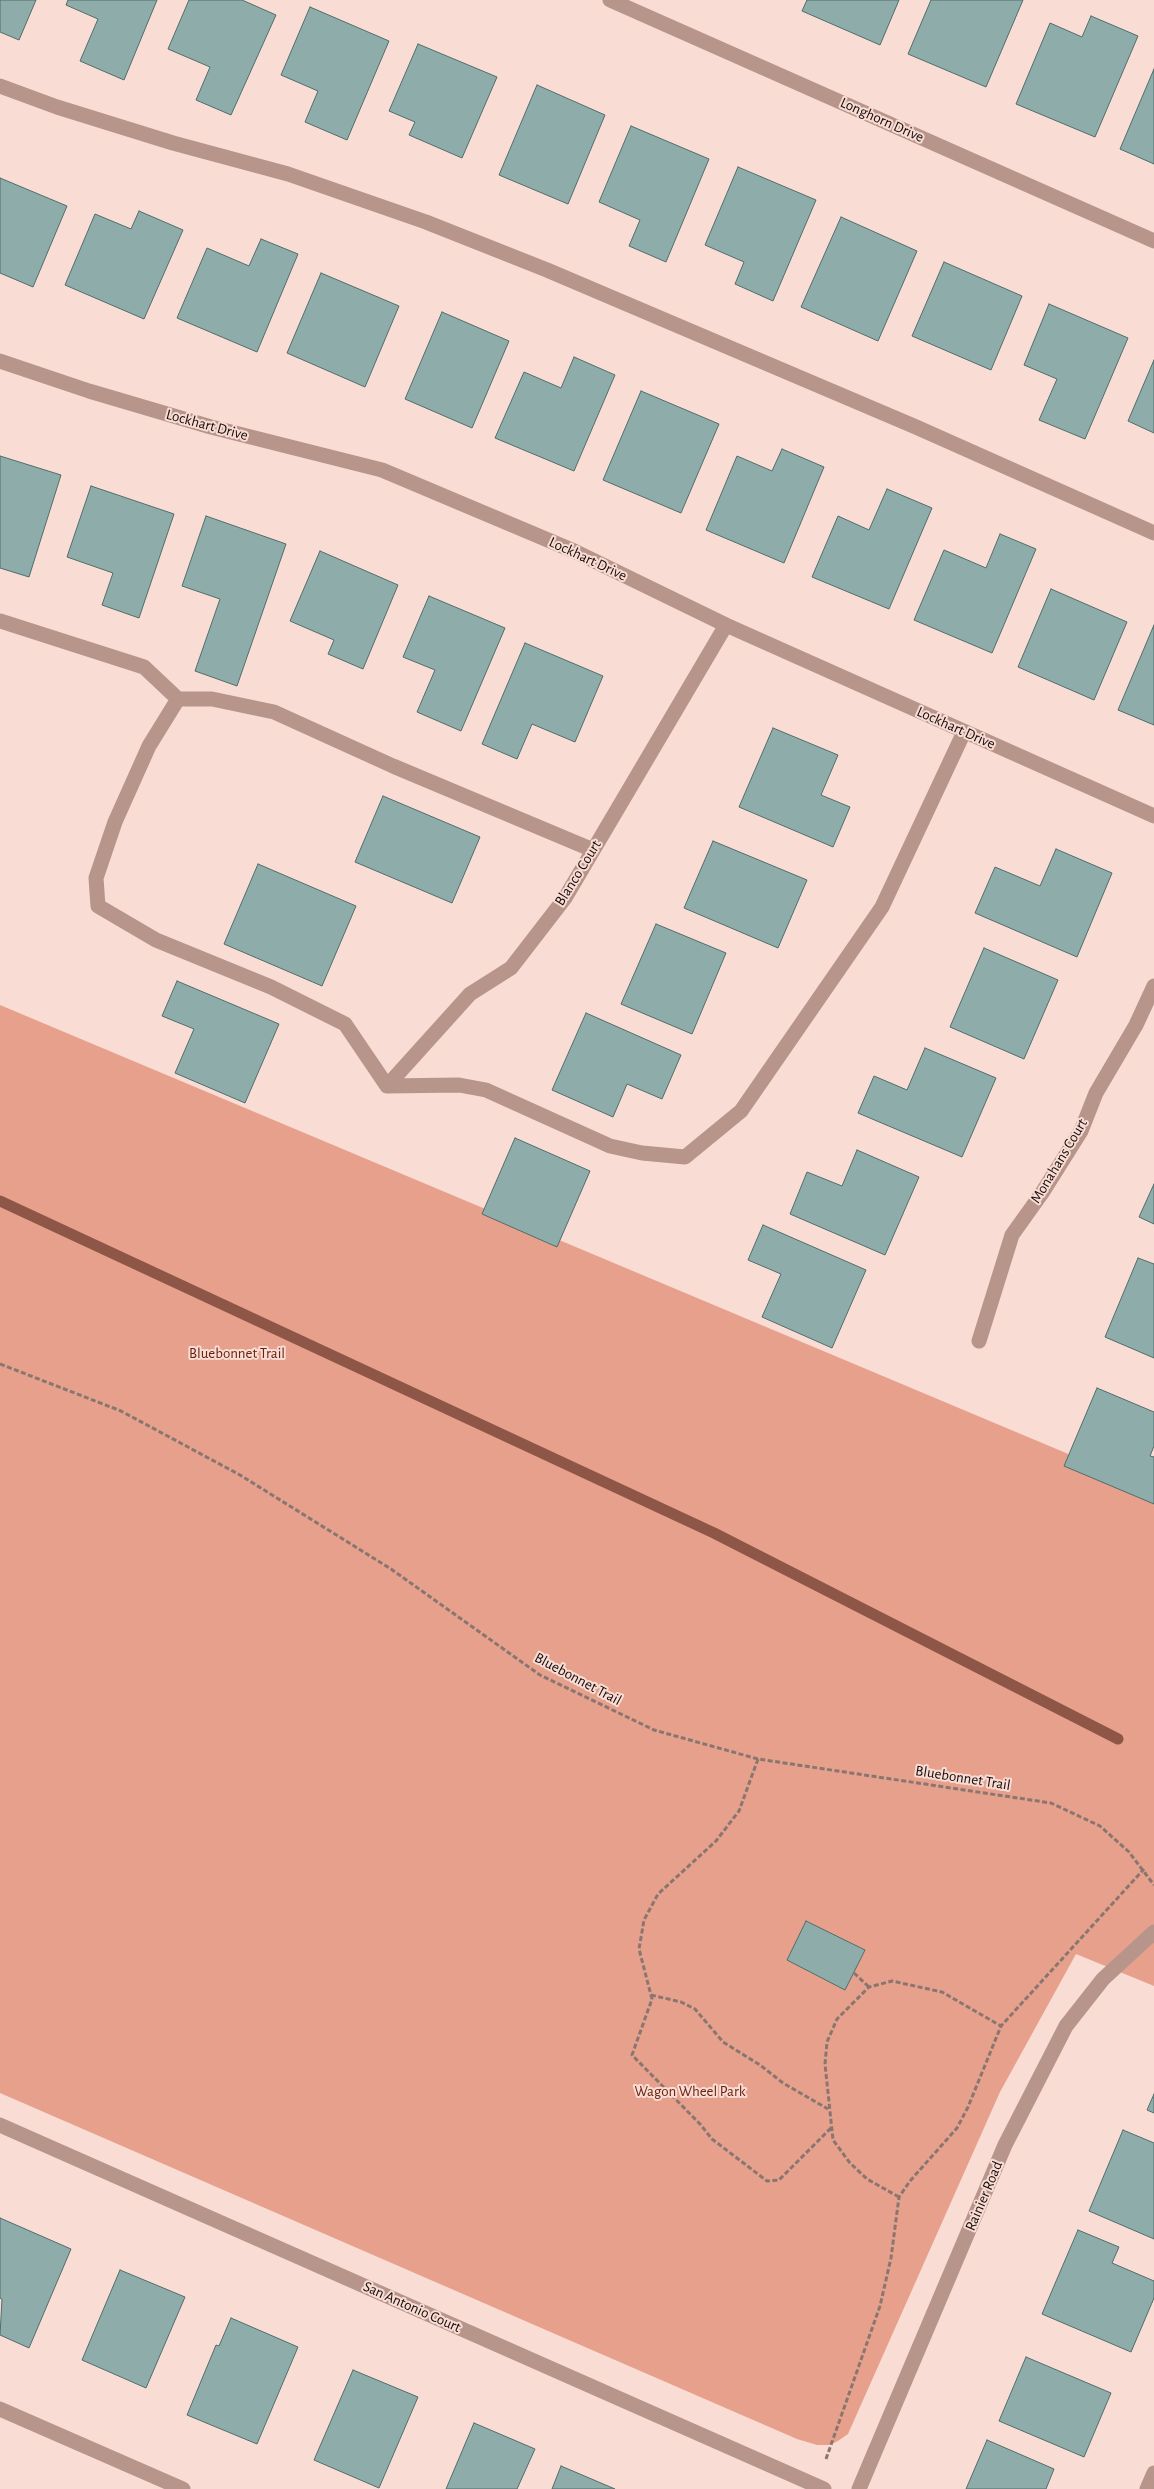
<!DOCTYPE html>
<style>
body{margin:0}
canvas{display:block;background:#f9dcd4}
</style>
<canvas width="1154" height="2489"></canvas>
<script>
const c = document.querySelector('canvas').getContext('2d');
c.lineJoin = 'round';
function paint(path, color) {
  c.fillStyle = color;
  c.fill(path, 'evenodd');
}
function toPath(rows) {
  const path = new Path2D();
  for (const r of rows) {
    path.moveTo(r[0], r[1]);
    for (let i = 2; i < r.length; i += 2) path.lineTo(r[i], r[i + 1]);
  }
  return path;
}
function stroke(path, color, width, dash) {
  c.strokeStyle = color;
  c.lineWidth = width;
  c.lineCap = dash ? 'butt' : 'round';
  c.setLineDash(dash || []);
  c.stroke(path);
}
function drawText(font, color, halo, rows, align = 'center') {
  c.font = font + ' "Alegreya Sans",sans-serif';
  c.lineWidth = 4;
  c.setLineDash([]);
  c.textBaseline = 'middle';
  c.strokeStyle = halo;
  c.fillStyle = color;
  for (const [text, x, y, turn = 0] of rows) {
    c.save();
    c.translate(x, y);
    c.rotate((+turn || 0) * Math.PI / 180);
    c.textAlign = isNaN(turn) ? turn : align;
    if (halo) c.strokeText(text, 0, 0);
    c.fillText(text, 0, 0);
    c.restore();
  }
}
const green = toPath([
 [0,1005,1154,1490,1154,1986,1076,1954,1000,2092,848,2434,838,2441,829,2445,817,2445,797,2439,0,2093]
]);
const stream = toPath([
 [0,1201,714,1533,1118,1739]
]);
const building = toPath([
 [0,0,36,0,19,40,0,32,0,0],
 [68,0,157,0,124,80,80,61,98,19,66,5,68,0],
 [189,0,242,0,276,15,231,115,196,100,210,67,168,49,189,0],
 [807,0,899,0,880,45,802,11,807,0],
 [931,0,1023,0,986,87,908,54,931,0],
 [310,7,389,41,347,140,305,122,318,91,281,75,310,7],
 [1091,16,1138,36,1095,137,1016,104,1050,23,1082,37,1091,16],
 [418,44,497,77,462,158,409,135,415,122,389,111,418,44],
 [1154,69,1154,164,1120,149,1154,69],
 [537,85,605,115,568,204,499,175,537,85],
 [631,126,709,159,666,262,629,246,640,220,599,202,631,126],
 [738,167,816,200,773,301,735,284,744,262,705,245,738,167],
 [0,178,67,206,33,287,0,273,0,178],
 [139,211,183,230,144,319,65,285,95,214,131,229,139,211],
 [841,217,917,251,878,341,801,307,841,217],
 [261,239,298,254,257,352,177,318,207,248,249,266,261,239],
 [944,262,1022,296,991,370,912,336,944,262],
 [321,273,399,306,365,387,287,353,321,273],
 [1049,304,1128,338,1085,439,1039,420,1057,379,1024,365,1049,304],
 [442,312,509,341,472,428,405,399,442,312],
 [574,357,615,375,574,471,495,438,524,372,561,388,574,357],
 [1154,360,1154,433,1128,421,1154,360],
 [641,391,719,424,681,513,603,480,641,391],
 [782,449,824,467,784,563,706,530,737,456,772,471,782,449],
 [0,456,61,475,29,577,0,568,0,456],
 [91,486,174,514,139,618,102,605,113,573,67,557,91,486],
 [887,489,932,508,889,609,812,577,838,516,869,530,887,489],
 [206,516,286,544,237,686,195,671,220,599,182,586,206,516],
 [1000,534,1036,549,992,653,914,620,944,550,986,568,1000,534],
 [320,551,398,585,363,669,328,654,334,640,290,621,320,551],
 [1051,589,1127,622,1094,700,1018,667,1051,589],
 [429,596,505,628,461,731,417,712,435,670,403,657,429,596],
 [1154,625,1154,725,1118,710,1154,625],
 [525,643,603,676,575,742,532,724,517,759,482,744,525,643],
 [773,728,838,755,821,795,850,807,833,847,739,807,773,728],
 [383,796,480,837,452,903,355,862,383,796],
 [713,841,807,880,778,948,684,908,713,841],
 [1056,849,1112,873,1077,957,975,913,995,867,1040,886,1056,849],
 [258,864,356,906,322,986,224,944,258,864],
 [656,924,726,953,692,1034,621,1004,656,924],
 [984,948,1058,980,1024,1059,950,1027,984,948],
 [177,981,279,1024,245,1103,175,1073,194,1029,162,1016,177,981],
 [586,1013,681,1055,662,1099,627,1084,613,1117,552,1090,586,1013],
 [925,1048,996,1078,962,1157,858,1113,874,1076,907,1090,925,1048],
 [515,1138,590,1171,557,1247,482,1214,515,1138],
 [857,1150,919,1177,885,1255,790,1214,807,1172,842,1186,857,1150],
 [1154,1184,1154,1224,1139,1217,1154,1184],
 [763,1225,866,1270,832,1348,762,1317,781,1274,748,1260,763,1225],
 [1138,1258,1154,1264,1154,1358,1105,1337,1138,1258],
 [1097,1388,1154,1412,1154,1446,1150,1456,1154,1457,1154,1504,1064,1466,1097,1388],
 [806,1921,865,1950,845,1990,787,1960,806,1921],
 [1154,2094,1154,2113,1147,2110,1154,2094],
 [1123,2130,1154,2143,1154,2239,1089,2211,1123,2130],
 [0,2218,71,2249,29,2348,0,2335,2,2299,0,2298,0,2218],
 [1078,2230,1119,2247,1112,2263,1154,2281,1154,2298,1131,2352,1042,2314,1078,2230],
 [120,2270,185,2297,146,2388,82,2360,120,2270],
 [231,2318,298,2347,257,2444,187,2415,216,2345,219,2346,231,2318],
 [1026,2357,1111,2393,1084,2457,999,2421,1026,2357],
 [353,2370,418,2397,379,2488,314,2460,353,2370],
 [474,2423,535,2449,517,2489,446,2489,474,2423],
 [987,2440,1054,2469,1046,2489,966,2489,987,2440],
 [561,2466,615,2489,552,2489,561,2466]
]);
const path = toPath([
 [0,1364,121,1411,240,1475,391,1569,540,1675,654,1730,758,1759,1051,1803,1100,1826,1129,1852,1154,1885],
 [758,1759,739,1811,716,1841,658,1894,644,1920,639,1949,652,1999,632,2055,700,2124,712,2139,767,2181,779,2180,832,2127],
 [854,1973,869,1987],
 [651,1995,681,2002,695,2009,723,2042,760,2065,783,2083,828,2109],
 [899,2197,867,2179,850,2163,833,2140,825,2064,827,2042,837,2019,869,1987,892,1981,942,1992,1001,2026],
 [826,2459,880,2306,891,2258,899,2197,910,2181,957,2128,968,2107,1001,2026,1144,1869]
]);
const minor = toPath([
 [610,0,1154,241],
 [0,86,57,107,173,143,288,174,426,222,547,270,916,427,1154,533],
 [0,361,89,391,211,427,382,470,574,551,726,625,1154,816],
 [0,621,144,667,178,699],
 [593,850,393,766,274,712,212,699,178,699,149,746,115,822,96,878,98,906,156,940,271,987,345,1024,387,1086,459,1085,486,1090,610,1146,642,1153,685,1157,741,1111,882,907,964,732],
 [387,1086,470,994,511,968,565,898,726,625],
 [979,1341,1012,1235,1042,1193,1081,1131,1096,1093,1136,1025,1154,986],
 [0,2125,824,2489],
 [0,2409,183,2489],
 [859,2489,1005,2145,1066,2026,1103,1979,1154,1932],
 [1147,2489,1154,2473]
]);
const streetNames = [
 ["Longhorn Drive",882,120,24],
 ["Lockhart Drive",207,425,15],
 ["Lockhart Drive",588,559,25],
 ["Lockhart Drive",956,728,24],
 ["Blanco Court",578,873,-58],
 ["Monahans Court",1059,1161,-59],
 ["Bluebonnet Trail",578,1679,28],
 ["Bluebonnet Trail",963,1778,9],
 ["Rainier Road",984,2196,-67],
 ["San Antonio Court",412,2307,24]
];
const parkNames = [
 ["Bluebonnet Trail",237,1353],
 ["Wagon Wheel Park",690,2091]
];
paint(green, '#e7a08c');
stroke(stream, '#8d5646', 11);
paint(building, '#8eadaa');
stroke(building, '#506d6b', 1);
stroke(path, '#8a7671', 3, [5, 2.5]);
stroke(minor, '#b8958b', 15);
drawText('15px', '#160d0b', '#f9dcd4', streetNames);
drawText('15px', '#68230e', '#f9dcd4', parkNames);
</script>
